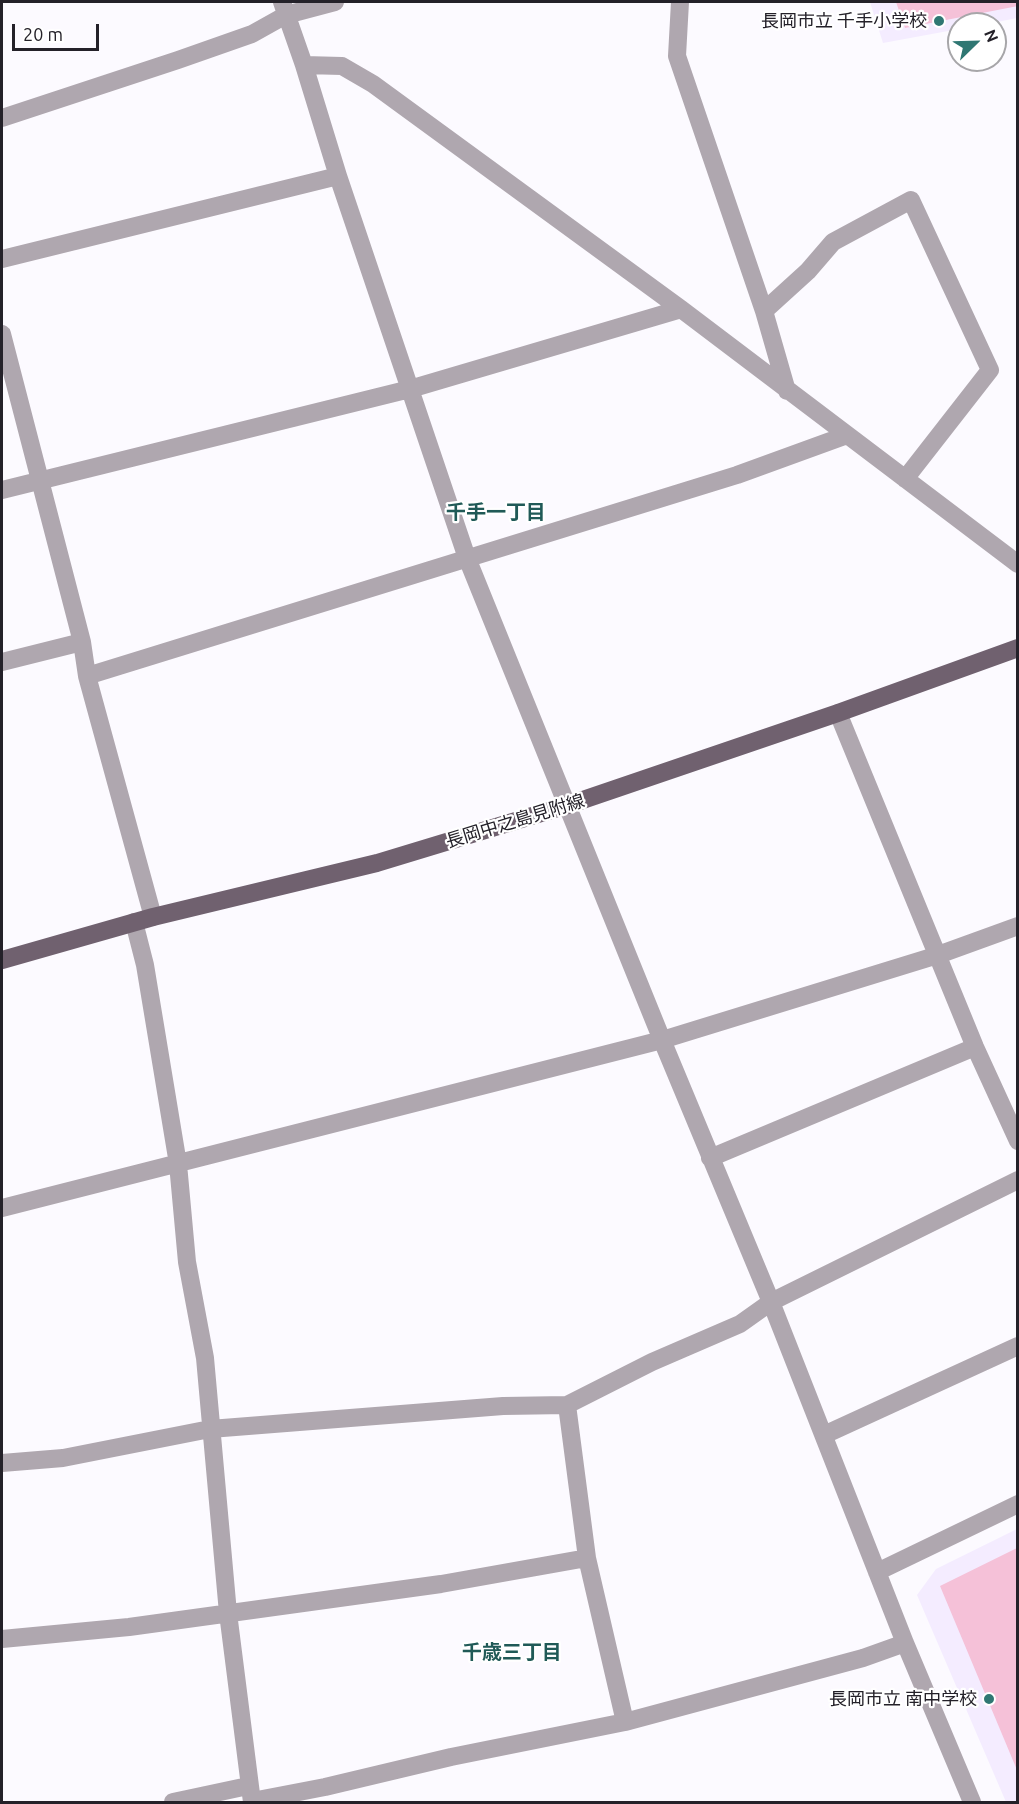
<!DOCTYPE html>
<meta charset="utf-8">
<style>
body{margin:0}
#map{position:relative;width:1019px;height:1804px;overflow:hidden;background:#fcfaff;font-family:Ubuntu,sans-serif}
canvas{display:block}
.frame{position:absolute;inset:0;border:3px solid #242129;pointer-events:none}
.north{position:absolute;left:947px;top:12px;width:60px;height:60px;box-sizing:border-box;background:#fff;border:2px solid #a7a6a9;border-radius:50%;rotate:67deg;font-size:16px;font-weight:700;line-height:24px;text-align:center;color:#242129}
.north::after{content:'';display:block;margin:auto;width:21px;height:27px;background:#2f7773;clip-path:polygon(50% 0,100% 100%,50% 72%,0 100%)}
.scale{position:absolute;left:12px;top:24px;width:87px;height:27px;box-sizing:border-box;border:3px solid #242129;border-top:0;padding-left:8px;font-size:18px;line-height:21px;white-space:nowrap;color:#242129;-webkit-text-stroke:4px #fff;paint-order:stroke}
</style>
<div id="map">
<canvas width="1019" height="1804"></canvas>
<div class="frame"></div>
<div class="north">N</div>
<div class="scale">20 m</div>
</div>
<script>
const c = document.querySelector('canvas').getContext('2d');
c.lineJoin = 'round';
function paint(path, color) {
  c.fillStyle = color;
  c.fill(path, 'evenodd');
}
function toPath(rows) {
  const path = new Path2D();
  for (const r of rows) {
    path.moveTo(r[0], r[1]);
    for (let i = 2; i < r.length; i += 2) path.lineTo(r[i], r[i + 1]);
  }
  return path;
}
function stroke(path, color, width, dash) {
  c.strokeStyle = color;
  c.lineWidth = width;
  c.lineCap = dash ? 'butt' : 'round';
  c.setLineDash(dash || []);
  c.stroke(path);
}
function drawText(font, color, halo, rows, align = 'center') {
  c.font = font + ' Ubuntu,"Noto Sans JP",sans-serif';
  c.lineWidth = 4.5;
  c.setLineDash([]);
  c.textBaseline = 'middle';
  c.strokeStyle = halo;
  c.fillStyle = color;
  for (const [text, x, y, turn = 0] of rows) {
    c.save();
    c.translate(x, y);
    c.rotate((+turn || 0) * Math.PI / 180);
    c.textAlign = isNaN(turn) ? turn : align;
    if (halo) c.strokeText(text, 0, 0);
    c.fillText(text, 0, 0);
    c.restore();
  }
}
const built = toPath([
 [870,2,1017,2,1017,18,987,24,959,24,959,29,883,43],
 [1017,1529,1017,1802,1006,1802,917,1595,936,1569]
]);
const green = toPath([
 [896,2,1017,2,1018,6,905,28],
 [1017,1548,1017,1770,940,1586]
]);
const minor = toPath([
 [282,2,304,65,338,176,467,558,662,1040,771,1302,905,1643,972,1802],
 [680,2,677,56,764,311,787,391],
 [304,65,342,66,373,84,681,309,1018,564],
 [2,118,178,60,252,34,286,15,335,2],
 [2,259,338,176],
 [764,311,808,271,833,242,911,200,990,370,905,479],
 [2,334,82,642,87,676,153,917],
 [2,490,410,389,681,309],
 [2,662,82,642],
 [87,676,737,475,847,435],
 [838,713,975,1047,1018,1141],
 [134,922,145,965,178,1164,187,1262,205,1358,228,1613,252,1802],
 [710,1158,975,1047],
 [2,1208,662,1040,938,955,1018,926],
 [567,1405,587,1558,625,1722],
 [824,1435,1018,1346],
 [2,1463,63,1458,210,1429,503,1406,567,1405,652,1362,740,1324,771,1302,1018,1180],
 [877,1572,1018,1504],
 [2,1639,129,1627,441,1584,587,1558],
 [252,1801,325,1787,451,1757,625,1722,863,1658,905,1643],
 [173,1802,248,1786]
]);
const major = toPath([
 [2,960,153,917,377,863,568,805,838,713,1018,648]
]);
const markers = [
 [939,21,6,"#2f7773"],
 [989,1699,6,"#2f7773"]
];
const poiNames = [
 ["長岡市立 千手小学校",927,21],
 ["長岡市立 南中学校",977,1699]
];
const streetNames = [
 ["長岡中之島見附線",515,821,-17]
];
const neighbourhoodNames = [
 ["千手一丁目",496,512],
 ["千歳三丁目",512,1652]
];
paint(built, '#f4ecff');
paint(green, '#f5c1d8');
stroke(minor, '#afa7af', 18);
stroke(major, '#70616f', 18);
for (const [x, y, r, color] of markers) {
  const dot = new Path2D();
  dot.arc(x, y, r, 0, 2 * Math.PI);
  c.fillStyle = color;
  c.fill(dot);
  stroke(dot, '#fff', 2);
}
drawText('18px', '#242129', '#fff', poiNames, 'right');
drawText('18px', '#242129', '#fff', streetNames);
drawText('bold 20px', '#205a57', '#fff', neighbourhoodNames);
</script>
